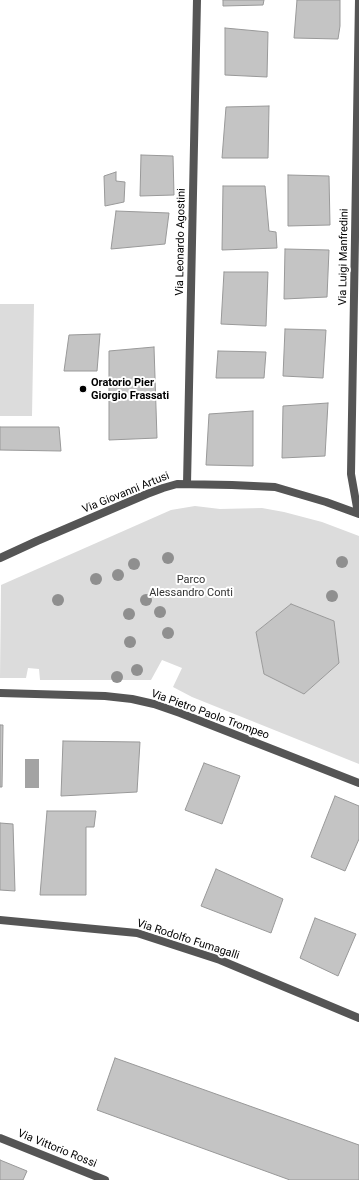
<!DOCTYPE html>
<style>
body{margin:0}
canvas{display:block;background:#fff}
</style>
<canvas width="359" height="1180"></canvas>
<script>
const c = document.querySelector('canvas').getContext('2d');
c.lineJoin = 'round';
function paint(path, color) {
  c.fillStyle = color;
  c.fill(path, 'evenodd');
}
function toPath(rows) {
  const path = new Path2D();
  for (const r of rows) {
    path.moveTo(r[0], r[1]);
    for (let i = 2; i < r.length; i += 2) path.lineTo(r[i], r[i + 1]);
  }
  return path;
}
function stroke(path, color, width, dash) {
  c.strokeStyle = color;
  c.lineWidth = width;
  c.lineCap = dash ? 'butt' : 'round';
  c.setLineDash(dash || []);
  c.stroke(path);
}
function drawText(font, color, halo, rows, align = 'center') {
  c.font = font + ' Roboto,sans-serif';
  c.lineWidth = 4;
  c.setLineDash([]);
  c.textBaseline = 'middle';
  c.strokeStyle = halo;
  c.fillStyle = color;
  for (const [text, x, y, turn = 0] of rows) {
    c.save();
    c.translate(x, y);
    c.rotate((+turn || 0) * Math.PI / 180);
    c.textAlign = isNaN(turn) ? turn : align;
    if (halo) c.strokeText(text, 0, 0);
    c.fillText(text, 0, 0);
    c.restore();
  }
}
const green = toPath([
 [0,304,34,304,32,416,0,416],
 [195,506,220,509,262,508,284,512,322,522,359,536,359,764,192,697,173,687,182,668,162,660,151,680,40,680,39,669,28,668,26,678,0,678,1,585,171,510],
 [291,604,334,621,339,663,304,694,264,674,256,632]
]);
const water = toPath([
 [25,759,39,759,39,788,25,788]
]);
const building = toPath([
 [223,0,264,0,263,5,223,6,223,0],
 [297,0,340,0,340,26,338,39,294,38,297,0],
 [225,28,268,32,267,77,225,75,225,28],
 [269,106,268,158,222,158,226,107,269,106],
 [141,155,173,156,174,195,140,196,141,155],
 [116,172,116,181,125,182,124,202,105,206,104,176,116,172],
 [288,175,329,176,330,225,288,226,288,175],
 [223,186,265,186,269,231,276,232,277,248,222,250,223,186],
 [116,211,169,213,165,244,111,249,116,211],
 [285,249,329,250,327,297,284,299,285,249],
 [224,272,268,272,266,326,221,324,224,272],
 [285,329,326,330,323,378,283,376,285,329],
 [100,334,97,371,64,371,69,335,100,334],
 [154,347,157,438,109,440,109,351,154,347],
 [218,351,266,352,264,378,216,378,218,351],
 [328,403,325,456,282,458,283,406,328,403],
 [253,411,253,466,206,465,209,414,253,411],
 [0,427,59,427,61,451,0,450,0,427],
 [291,604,334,621,339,663,304,694,264,674,256,632,291,604],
 [0,725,3,725,2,787,0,787,0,725],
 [63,741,140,742,137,792,61,796,63,741],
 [204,763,240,776,222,824,185,810,204,763],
 [335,796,359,806,359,839,345,871,311,857,335,796],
 [47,811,96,811,94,827,86,827,86,895,40,895,47,811],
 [0,823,13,824,15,891,0,890,0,823],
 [216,869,283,899,271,933,201,906,216,869],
 [315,918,356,934,338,976,300,958,315,918],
 [115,1058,359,1145,359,1180,290,1180,97,1110,115,1058],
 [0,1160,27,1171,23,1180,0,1180,0,1160]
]);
const minor = toPath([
 [187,484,197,0],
 [358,513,351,474,359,0],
 [0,558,37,541,147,494,163,488,177,484,232,485,275,487,326,502,359,514],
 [0,693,105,696,132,699,154,704,180,713,359,783],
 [0,920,137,933,220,960,359,1018],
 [0,1138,105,1180]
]);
const trees = [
 [168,558],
 [342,562],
 [134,564],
 [118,575],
 [96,579],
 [332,596],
 [58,600],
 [146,600],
 [160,612],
 [129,614],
 [168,633],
 [130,642],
 [137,670],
 [117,677]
];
const markers = [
 [83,389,4,"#000"]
];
const streetNames = [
 ["Via Leonardo Agostini",181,242,-89],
 ["Via Luigi Manfredini",344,257,-89],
 ["Via Giovanni Artusi",126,493,-22],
 ["Via Pietro Paolo Trompeo",210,715,20],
 ["Via Rodolfo Fumagalli",188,940,18],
 ["Via Vittorio Rossi",57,1149,22]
];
const poiNames = [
 ["Oratorio Pier",91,383],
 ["Giorgio Frassati",91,396]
];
const parkNames = [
 ["Parco",191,580],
 ["Alessandro Conti",191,593]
];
paint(green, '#dcdcdc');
paint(water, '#a3a3a3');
paint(building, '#c4c4c4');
stroke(building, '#999', 1);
stroke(minor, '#555', 8);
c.fillStyle = '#8f8f8f';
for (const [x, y] of trees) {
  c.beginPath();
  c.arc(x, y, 6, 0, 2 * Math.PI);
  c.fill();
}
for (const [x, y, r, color] of markers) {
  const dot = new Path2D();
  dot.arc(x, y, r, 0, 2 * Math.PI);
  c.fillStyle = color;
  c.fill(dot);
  stroke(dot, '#fff', 1.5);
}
drawText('11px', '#000', '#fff', streetNames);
drawText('bold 11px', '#000', '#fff', poiNames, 'left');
drawText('11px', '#333', '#fff', parkNames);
</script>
